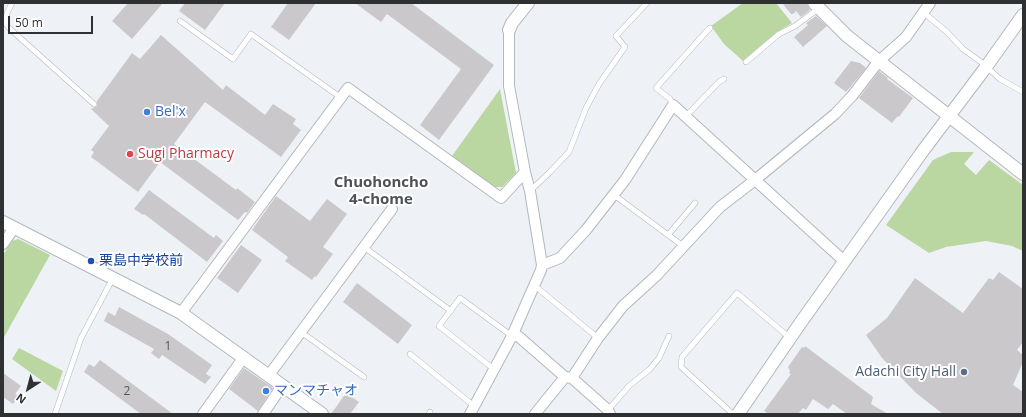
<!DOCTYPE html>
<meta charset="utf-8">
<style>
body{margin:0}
#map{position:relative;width:1026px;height:417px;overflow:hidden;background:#eef2f7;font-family:"Open Sans",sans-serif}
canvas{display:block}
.frame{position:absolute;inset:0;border:4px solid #2e3031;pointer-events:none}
.north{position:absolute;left:8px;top:369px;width:40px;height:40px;-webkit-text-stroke:3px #fff;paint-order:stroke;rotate:216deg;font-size:11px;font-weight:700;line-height:16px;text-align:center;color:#2e3031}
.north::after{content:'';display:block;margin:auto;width:14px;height:18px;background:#2e3031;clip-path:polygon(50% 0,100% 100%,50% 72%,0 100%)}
.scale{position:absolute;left:8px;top:16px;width:85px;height:18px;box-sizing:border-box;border:2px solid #2e3031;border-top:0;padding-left:5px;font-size:12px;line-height:14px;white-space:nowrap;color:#2e3031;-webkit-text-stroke:3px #fff;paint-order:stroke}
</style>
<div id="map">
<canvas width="1026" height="417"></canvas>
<div class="frame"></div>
<div class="north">N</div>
<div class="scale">50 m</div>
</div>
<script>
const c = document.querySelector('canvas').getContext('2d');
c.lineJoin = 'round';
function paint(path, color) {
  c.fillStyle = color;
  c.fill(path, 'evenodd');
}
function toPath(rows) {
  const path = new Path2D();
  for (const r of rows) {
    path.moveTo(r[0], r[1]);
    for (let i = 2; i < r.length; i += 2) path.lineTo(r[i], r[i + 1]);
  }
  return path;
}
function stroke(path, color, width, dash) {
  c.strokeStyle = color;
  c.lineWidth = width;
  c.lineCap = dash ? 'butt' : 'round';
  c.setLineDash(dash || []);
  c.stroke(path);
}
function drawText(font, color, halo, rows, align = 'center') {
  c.font = font + ' "Open Sans","Noto Sans JP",sans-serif';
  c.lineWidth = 4;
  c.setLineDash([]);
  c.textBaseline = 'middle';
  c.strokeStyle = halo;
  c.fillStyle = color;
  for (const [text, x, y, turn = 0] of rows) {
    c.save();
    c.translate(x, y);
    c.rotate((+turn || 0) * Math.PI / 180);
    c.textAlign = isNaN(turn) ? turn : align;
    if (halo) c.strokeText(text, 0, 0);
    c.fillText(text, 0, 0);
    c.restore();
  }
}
const green = toPath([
 [743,3,776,3,792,23,777,32,743,61,724,44,711,26],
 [500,89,516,173,502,187,495,187,452,156],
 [951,152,974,152,964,164,976,175,989,160,1023,185,1023,251,1012,246,986,241,946,247,929,253,886,225,933,160],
 [18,239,50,255,3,339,3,255,12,241],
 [19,348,63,371,56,391,12,359]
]);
const building = toPath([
 [128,3,163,3,132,39,112,21],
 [185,3,225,3,205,30,179,11],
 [288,3,316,3,289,40,271,27],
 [355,3,411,3,494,65,439,140,420,125,461,69,387,14,381,22],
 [782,3,806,3,810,10,801,17,796,11,793,14,791,14],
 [816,16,827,26,803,47,794,37,808,25,806,23],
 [161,35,223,90,226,85,265,115,273,104,296,119,293,124,301,130,281,157,205,102,174,144,236,190,237,188,255,202,247,213,245,212,238,220,160,162,138,192,91,157,94,152,91,150,109,126,91,109,97,106,97,101,132,53,140,59],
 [851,61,860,63,866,68,846,92,834,83],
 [879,71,888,78,887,79,913,98,899,117,898,116,892,123,859,98],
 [149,190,214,238,216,235,223,241,207,262,144,214,143,215,134,209],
 [276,196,310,221,327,199,347,214,323,247,333,254,316,277,315,276,312,280,285,261,288,257,252,230],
 [241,245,262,260,238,293,217,278],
 [999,272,1023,289,1023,342,1017,350,1023,355,1023,362,1013,385,1023,392,1023,414,943,414,916,393,882,358,866,335,887,318,915,278,963,313,989,278,993,280],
 [357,283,412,325,398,344,343,302],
 [119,307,168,334,212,365,206,374,211,377,205,384,162,355,159,359,151,353,154,349,104,321,108,312,115,316],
 [805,346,873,397,871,404,888,414,847,414,833,404,828,409,813,399,806,410,803,408,798,414,769,414,764,411,791,374,789,373,790,371,788,367,802,347,804,348],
 [100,360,173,414,141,414,84,372,89,364,94,367],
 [244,368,273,388,258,411,229,389],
 [3,373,21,386,15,394,19,396,13,404,3,397],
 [346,393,359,402,350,414,331,414]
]);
const service = toPath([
 [12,3,7,13,6,19,6,24,10,29,94,104],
 [923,12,947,32,963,49,981,62,1000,79,1023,92],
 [180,21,233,59,251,34,340,97],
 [746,62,779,34,795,26,818,9],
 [673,105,670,99,656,88,705,33,710,28],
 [686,116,719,82,724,79],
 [530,191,549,173,569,152,586,108,599,84,625,47,616,36,647,3],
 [614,195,683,246],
 [668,235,695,203],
 [364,247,451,311],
 [535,286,598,338],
 [301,332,364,377],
 [410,354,474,406],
 [495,370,439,326,460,298,512,336],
 [608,410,629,386,650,369,659,358,669,336],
 [55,414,81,338,113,278],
 [429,414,430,412],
 [733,414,681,367,682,357,737,293,790,338]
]);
const minor = toPath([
 [3,244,14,228],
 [542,265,560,258,586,230,625,180,673,105,844,261],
 [181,313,348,88,501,198,525,172],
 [512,336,518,336,565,377,572,378,608,410,610,414],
 [269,375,392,209],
 [572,378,598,338,623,306,657,275,720,207,755,180,835,114,852,96,879,61,906,37,930,3],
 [203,414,244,357],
 [263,414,282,386],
 [470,414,512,336,541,270,542,265,530,191,525,172,509,86,509,30],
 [535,414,565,377]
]);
const tertiary = toPath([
 [814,3,847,36,1023,174],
 [509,30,512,23,528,3],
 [3,222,181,313,322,414],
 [738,414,799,325,922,152,986,67,1023,15]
]);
const markers = [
 [147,112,4,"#3f7fe0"],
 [130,154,4,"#e0444e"],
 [91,261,4,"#1a4fb4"],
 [964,372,4,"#5c6f8a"],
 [266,391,4,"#3f7fe0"]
];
const numberNames = [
 ["1",168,347],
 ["2",127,392]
];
const shopNames = [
 ["Bel'x",155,112],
 ["マンマチャオ",274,391]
];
const healthNames = [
 ["Sugi Pharmacy",138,154]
];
const transitNames = [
 ["栗島中学校前",99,261]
];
const serviceNames = [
 ["Adachi City Hall",956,372]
];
const neighbourhoodNames = [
 ["Chuohoncho",381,183],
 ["4-chome",381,200]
];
paint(green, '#bad6a1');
paint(building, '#cbc8cc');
stroke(service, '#b3b7bc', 6);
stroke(minor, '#b3b7bc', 12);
stroke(tertiary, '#b3b7bc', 14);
stroke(service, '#fff', 5);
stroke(minor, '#fff', 10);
stroke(tertiary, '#fff', 12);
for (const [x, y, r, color] of markers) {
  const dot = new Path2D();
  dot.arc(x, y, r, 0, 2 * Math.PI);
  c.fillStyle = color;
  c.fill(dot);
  stroke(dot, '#fff', 1.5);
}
drawText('12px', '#555658', null, numberNames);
drawText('14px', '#366cbe', '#fff', shopNames, 'left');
drawText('14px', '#be3a42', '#fff', healthNames, 'left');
drawText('14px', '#164399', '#fff', transitNames, 'left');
drawText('14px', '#4e5e75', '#fff', serviceNames, 'right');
drawText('bold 15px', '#4e5155', '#fff', neighbourhoodNames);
</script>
